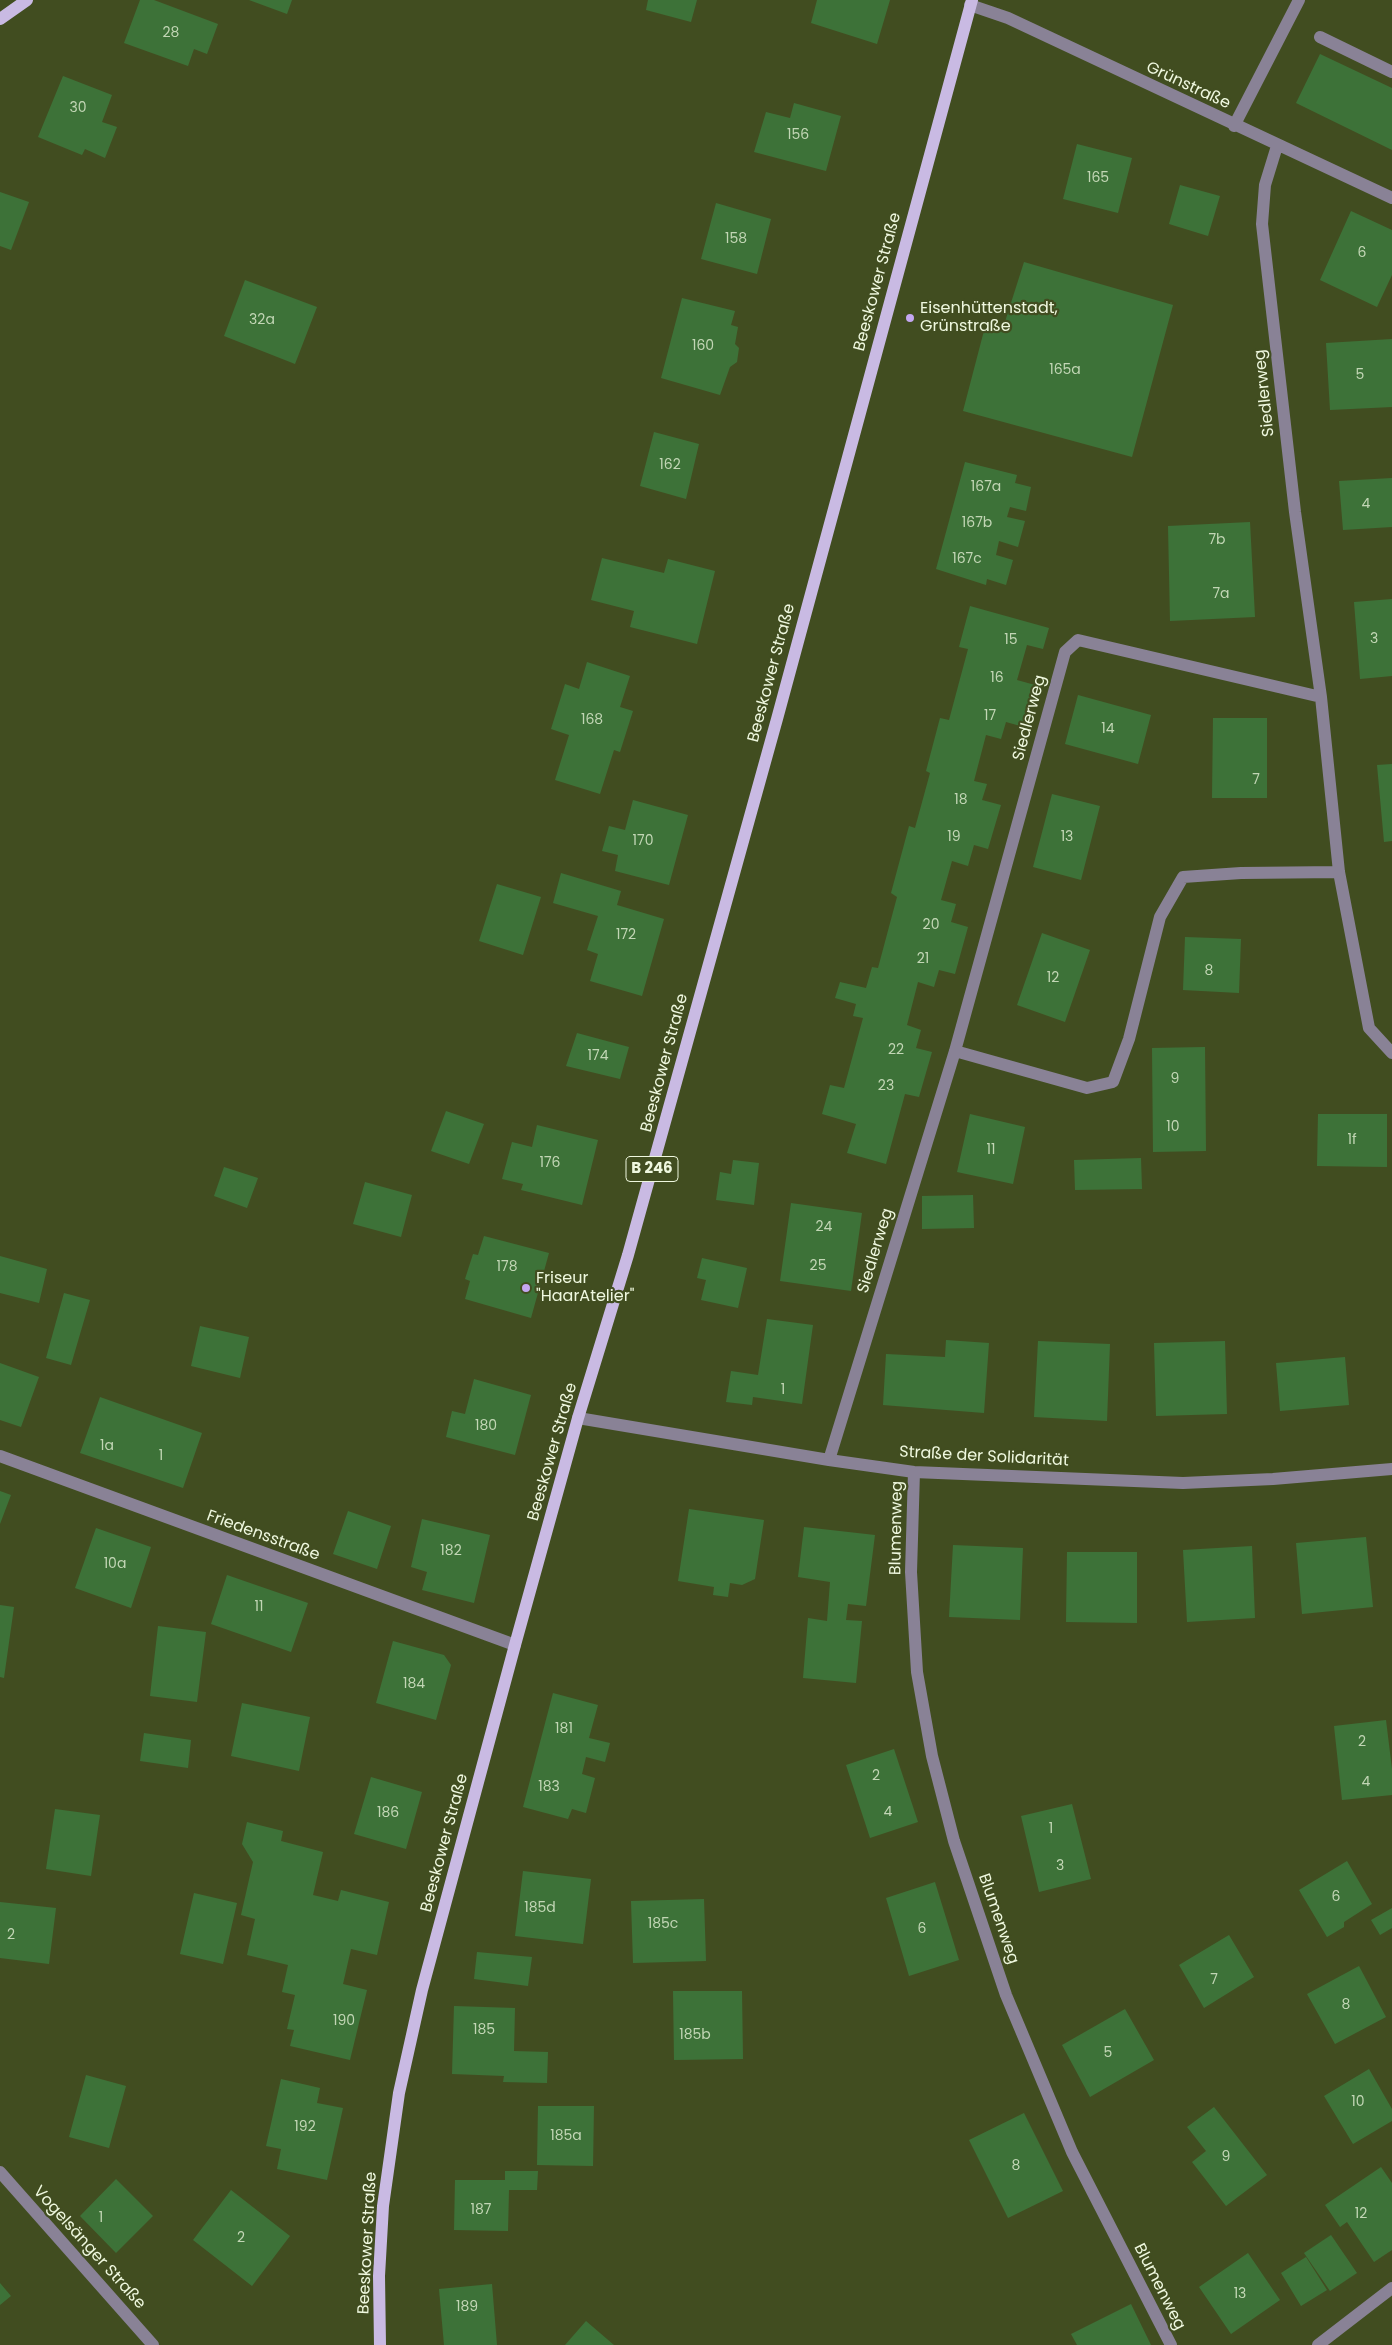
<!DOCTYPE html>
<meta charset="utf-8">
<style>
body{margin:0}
canvas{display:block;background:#414d20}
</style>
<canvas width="1392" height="2345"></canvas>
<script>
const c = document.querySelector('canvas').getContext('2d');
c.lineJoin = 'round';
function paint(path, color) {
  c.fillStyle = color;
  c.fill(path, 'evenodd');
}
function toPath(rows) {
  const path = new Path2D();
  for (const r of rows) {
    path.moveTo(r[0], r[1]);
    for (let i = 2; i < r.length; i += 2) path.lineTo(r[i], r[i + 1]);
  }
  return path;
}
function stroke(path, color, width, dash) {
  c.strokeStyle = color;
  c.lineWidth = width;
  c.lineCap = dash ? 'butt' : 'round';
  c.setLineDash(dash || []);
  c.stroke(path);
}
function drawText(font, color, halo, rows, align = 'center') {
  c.font = font + ' Poppins,sans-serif';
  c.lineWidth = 4.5;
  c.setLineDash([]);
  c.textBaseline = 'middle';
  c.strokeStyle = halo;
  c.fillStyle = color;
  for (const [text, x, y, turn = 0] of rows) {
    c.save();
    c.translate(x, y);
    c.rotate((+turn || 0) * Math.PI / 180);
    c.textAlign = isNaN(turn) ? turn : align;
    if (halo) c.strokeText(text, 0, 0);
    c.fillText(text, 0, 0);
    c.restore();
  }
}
const building = toPath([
 [140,0,154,0,218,24,207,54,194,49,188,66,124,43],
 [249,0,292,0,287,14],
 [648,0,697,0,691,22,646,10],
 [817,0,890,0,877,44,811,23],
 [1320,54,1392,88,1392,150,1296,103],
 [63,76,112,95,102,122,117,127,105,158,85,149,82,155,38,137],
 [794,103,841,116,826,171,754,152,766,112,790,118],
 [1077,144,1132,158,1118,213,1063,199],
 [1180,185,1220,196,1208,236,1169,224],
 [0,192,29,202,11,250,0,246],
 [716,203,771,219,757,274,701,259],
 [1351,211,1392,230,1392,275,1377,307,1320,280],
 [1024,262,1173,305,1132,457,963,411,986,323,1003,328],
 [245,280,317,307,295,364,224,336],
 [682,298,735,311,731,325,738,327,735,344,739,348,737,362,730,367,720,395,661,378],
 [1392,339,1392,407,1330,410,1326,343],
 [654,432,699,444,686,499,640,486],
 [965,462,1017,475,1015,483,1031,487,1026,511,1010,507,1007,517,1025,521,1018,547,999,541,996,555,1013,560,1006,585,987,579,986,585,936,569],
 [1392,478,1392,527,1343,530,1339,481],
 [1250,522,1255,617,1170,621,1168,526],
 [602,558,664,573,668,559,715,571,697,644,630,627,634,611,591,600],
 [1392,599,1392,676,1360,679,1354,602],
 [970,606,1049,628,1043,649,1027,645,1017,680,1035,685,1024,727,1006,722,1001,739,986,735,974,781,987,784,982,800,1001,805,988,849,974,845,968,866,952,861,941,900,956,904,951,922,968,927,955,974,939,970,934,987,918,982,907,1025,921,1030,916,1048,932,1052,919,1097,905,1094,886,1164,847,1153,856,1124,822,1114,830,1085,844,1088,863,1018,853,1016,856,1004,835,998,840,982,866,988,872,967,878,968,897,897,891,893,909,826,915,828,930,773,926,771,940,718,949,720,968,649,959,647],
 [587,662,630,676,620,707,633,711,620,752,614,750,600,794,555,780,569,735,551,729,565,684,579,689],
 [1078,695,1151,715,1138,764,1065,744],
 [1213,718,1267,718,1267,798,1212,798],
 [1392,764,1392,841,1384,842,1377,765],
 [1052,794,1100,806,1081,880,1033,867],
 [633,800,688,815,669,885,615,871,618,855,602,851,609,826,625,830],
 [561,873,621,891,617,905,664,919,642,996,590,981,598,954,587,950,598,916,553,903],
 [497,884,541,897,523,955,479,941],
 [1042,933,1090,950,1065,1022,1017,1005],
 [1185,937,1241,939,1239,993,1183,990],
 [577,1033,629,1047,620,1079,566,1066],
 [1205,1047,1206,1151,1153,1152,1152,1048],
 [446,1111,484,1124,469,1164,431,1151],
 [970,1114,1025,1127,1013,1184,957,1172],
 [1318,1114,1387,1114,1387,1167,1317,1166],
 [537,1125,598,1140,582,1205,521,1190,523,1184,502,1179,512,1142,532,1147],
 [1141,1158,1142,1189,1075,1190,1074,1160],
 [733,1160,759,1163,754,1205,716,1200,720,1172,731,1174],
 [224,1167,258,1178,247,1208,214,1196],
 [365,1182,412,1195,401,1237,353,1224],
 [973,1195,974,1228,922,1229,922,1196],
 [791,1203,862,1213,851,1291,780,1281],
 [484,1236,549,1253,531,1318,465,1299,470,1281,465,1279,473,1254,478,1255],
 [0,1256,47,1269,39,1303,0,1293],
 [702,1258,747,1268,738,1308,701,1300,706,1280,697,1278],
 [64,1293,90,1300,71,1365,46,1358],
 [767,1319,813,1325,802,1404,753,1397,752,1405,726,1402,731,1371,758,1375],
 [200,1326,249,1337,240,1378,191,1366],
 [946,1340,989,1343,984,1413,883,1405,886,1354,945,1357],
 [1038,1341,1110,1344,1107,1421,1034,1417],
 [1225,1341,1227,1414,1156,1416,1154,1343],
 [1345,1357,1349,1405,1280,1411,1276,1363],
 [0,1363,39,1377,21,1427,0,1420],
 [474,1379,531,1395,515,1455,446,1437,452,1411,465,1414],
 [100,1397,202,1433,183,1488,80,1453],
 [0,1491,11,1495,0,1524],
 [689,1509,764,1520,755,1579,742,1585,730,1583,728,1597,713,1595,714,1587,678,1581],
 [348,1511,391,1526,377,1569,333,1554],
 [422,1519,490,1535,474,1603,422,1590,427,1572,411,1567],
 [804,1527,875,1535,866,1606,848,1604,846,1620,862,1621,856,1683,803,1678,808,1618,827,1621,830,1582,798,1577],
 [96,1528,151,1547,131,1608,75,1588],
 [1366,1537,1373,1607,1302,1614,1296,1543],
 [953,1545,1023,1548,1020,1620,949,1617],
 [1252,1546,1255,1618,1187,1622,1183,1550],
 [1067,1552,1137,1552,1137,1623,1066,1622],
 [227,1575,308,1603,291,1652,211,1624],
 [0,1605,14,1607,4,1678,0,1677],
 [158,1626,206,1632,197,1702,150,1696],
 [393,1641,444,1655,451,1665,436,1720,376,1703],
 [553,1693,598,1705,589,1738,610,1743,605,1762,586,1757,582,1774,595,1778,586,1813,572,1809,568,1819,523,1807],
 [242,1703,310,1717,299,1771,231,1756],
 [1386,1720,1392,1769,1392,1795,1342,1800,1334,1726],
 [144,1733,191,1740,188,1768,140,1761],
 [894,1749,918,1822,870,1838,846,1765],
 [371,1777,422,1792,406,1849,354,1834],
 [1072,1804,1091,1879,1039,1892,1021,1816],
 [55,1809,100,1815,91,1876,46,1869],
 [247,1822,283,1831,281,1841,323,1852,313,1895,338,1901,341,1890,389,1902,377,1955,351,1949,343,1984,367,1990,350,2060,290,2046,294,2030,287,2029,295,1995,282,1992,288,1965,247,1955,255,1919,241,1915,253,1862,242,1844],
 [1347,1861,1372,1904,1344,1922,1344,1927,1327,1937,1299,1890],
 [523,1871,591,1879,583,1944,515,1936],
 [935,1882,959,1960,909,1976,886,1898],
 [194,1893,237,1903,223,1964,180,1954],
 [704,1899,706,1961,633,1963,631,1901],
 [0,1902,56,1908,49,1964,0,1958],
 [1392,1908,1392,1928,1380,1935,1371,1920],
 [1229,1935,1254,1977,1204,2008,1179,1965],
 [477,1952,532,1957,528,1986,474,1979],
 [1359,1966,1386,2017,1335,2044,1307,1994],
 [673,1991,742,1991,743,2059,674,2060],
 [454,2006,515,2008,514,2051,548,2052,547,2083,503,2082,504,2076,452,2074],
 [1125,2009,1154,2060,1090,2097,1062,2045],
 [1369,2069,1392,2109,1392,2121,1353,2144,1324,2096],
 [86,2075,126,2086,109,2148,69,2137],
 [281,2079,320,2088,317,2103,343,2108,327,2180,277,2169,281,2149,266,2146],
 [538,2106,594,2106,593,2166,537,2165],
 [1214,2107,1267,2175,1226,2206,1192,2162,1206,2151,1187,2127],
 [1024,2113,1063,2191,1008,2218,969,2140],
 [1381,2167,1392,2183,1392,2250,1374,2262,1347,2222,1340,2227,1325,2205],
 [505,2171,538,2171,537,2190,509,2190,508,2231,454,2230,455,2180,505,2180],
 [116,2179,153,2216,116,2253,80,2216],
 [231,2190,290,2236,252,2286,193,2240],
 [1331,2235,1357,2273,1330,2291,1304,2253],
 [1248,2253,1280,2300,1231,2334,1199,2287],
 [1306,2257,1327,2290,1301,2306,1281,2273],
 [0,2283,11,2296,0,2305],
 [492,2284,497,2345,444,2345,439,2289],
 [1131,2304,1151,2345,1077,2345,1071,2334],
 [586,2321,614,2345,565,2345]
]);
const minor = toPath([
 [970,5,1008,18,1392,198],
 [1320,37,1392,72],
 [1234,126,1299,0],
 [1277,146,1265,185,1262,224,1295,512,1321,697,1339,872,1369,1028,1392,1053],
 [955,1051,1087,1088,1113,1082,1129,1039,1160,917,1183,877,1241,873,1339,872],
 [578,1418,829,1460,914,1472,1183,1483,1273,1479,1392,1469],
 [0,1456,515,1645],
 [829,1460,955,1051,1065,652,1078,640,1321,697],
 [914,1472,911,1572,917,1672,932,1756,954,1841,1006,1995,1072,2152,1171,2345],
 [0,2172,153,2345],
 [1318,2345,1392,2288]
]);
const major = toPath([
 [0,19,27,0],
 [380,2345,379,2276,383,2206,399,2093,422,1990,515,1645,578,1418,628,1255,777,719,972,0]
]);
const markers = [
 [910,318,5,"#c4a7f1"],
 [526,1288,5,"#c4a7f1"]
];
const numberNames = [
 ["28",171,33],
 ["30",78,108],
 ["156",798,135],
 ["165",1098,178],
 ["158",736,239],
 ["6",1362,253],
 ["32a",262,320],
 ["160",703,346],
 ["165a",1065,370],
 ["5",1360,375],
 ["162",670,465],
 ["167a",986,487],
 ["4",1366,504],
 ["167b",977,523],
 ["7b",1217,540],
 ["167c",967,559],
 ["7a",1221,594],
 ["3",1374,639],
 ["15",1011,640],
 ["16",997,678],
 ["17",990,716],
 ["168",592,720],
 ["14",1108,729],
 ["7",1256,780],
 ["18",961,800],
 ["19",954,837],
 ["13",1067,837],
 ["170",643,841],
 ["20",931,925],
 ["172",626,935],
 ["21",923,959],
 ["8",1209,971],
 ["12",1053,978],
 ["22",896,1050],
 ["174",598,1056],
 ["9",1175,1079],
 ["23",886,1086],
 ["10",1173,1127],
 ["1f",1352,1140],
 ["11",991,1150],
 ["176",550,1163],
 ["24",824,1227],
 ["25",818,1266],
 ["178",507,1267],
 ["1",783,1390],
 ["180",486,1426],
 ["1a",107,1446],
 ["1",161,1456],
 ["182",451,1551],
 ["10a",115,1564],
 ["11",259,1607],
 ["184",414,1684],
 ["181",564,1729],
 ["2",1362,1742],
 ["2",876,1776],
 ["4",1366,1782],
 ["183",549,1787],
 ["4",888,1812],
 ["186",388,1813],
 ["1",1051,1829],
 ["3",1060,1866],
 ["6",1336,1897],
 ["185d",540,1908],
 ["185c",663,1924],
 ["6",922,1929],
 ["2",11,1935],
 ["7",1214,1980],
 ["8",1346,2005],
 ["190",344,2021],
 ["185",484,2030],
 ["185b",695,2035],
 ["5",1108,2053],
 ["10",1358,2102],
 ["192",305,2127],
 ["185a",566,2136],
 ["9",1226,2157],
 ["8",1016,2166],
 ["187",481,2210],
 ["12",1361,2214],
 ["1",101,2218],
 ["2",241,2238],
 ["13",1240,2294],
 ["189",467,2307]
];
const shields = [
 [652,1169,52]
];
const shieldNames = [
 ["B 246",652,1169]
];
const streetNames = [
 ["Grünstraße",1188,86,25],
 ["Beeskower Straße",878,282,-75],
 ["Siedlerweg",1265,393,-96],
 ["Beeskower Straße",772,673,-75],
 ["Siedlerweg",1030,718,-75],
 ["Beeskower Straße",665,1063,-75],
 ["Siedlerweg",876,1251,-73],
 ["Beeskower Straße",553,1452,-74],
 ["Straße der Solidarität",984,1457,3],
 ["Blumenweg",897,1528,-89],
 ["Friedensstraße",263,1536,20],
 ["Beeskower Straße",445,1843,-75],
 ["Blumenweg",998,1919,71],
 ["Beeskower Straße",368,2243,-87],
 ["Vogelsänger Straße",89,2248,48],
 ["Blumenweg",1159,2287,63]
];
const poiNames = [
 ["Eisenhüttenstadt,",920,309],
 ["Grünstraße",920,327],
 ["Friseur",536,1279],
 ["\"HaarAtelier\"",536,1297]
];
paint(building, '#3d7238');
stroke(minor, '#898296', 12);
stroke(major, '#c9bae3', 12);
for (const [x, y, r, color] of markers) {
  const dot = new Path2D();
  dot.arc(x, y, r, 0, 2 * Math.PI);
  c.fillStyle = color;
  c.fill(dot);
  stroke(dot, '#414d20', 2);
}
drawText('14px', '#c2d6b5', null, numberNames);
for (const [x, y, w] of shields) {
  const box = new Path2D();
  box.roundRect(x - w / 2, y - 12.5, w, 25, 4);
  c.fillStyle = '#414d20';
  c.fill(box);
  stroke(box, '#eff8df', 1);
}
drawText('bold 15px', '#eff8df', null, shieldNames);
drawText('16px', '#eff8df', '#414d20', streetNames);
drawText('16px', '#eff8df', '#414d20', poiNames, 'left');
</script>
